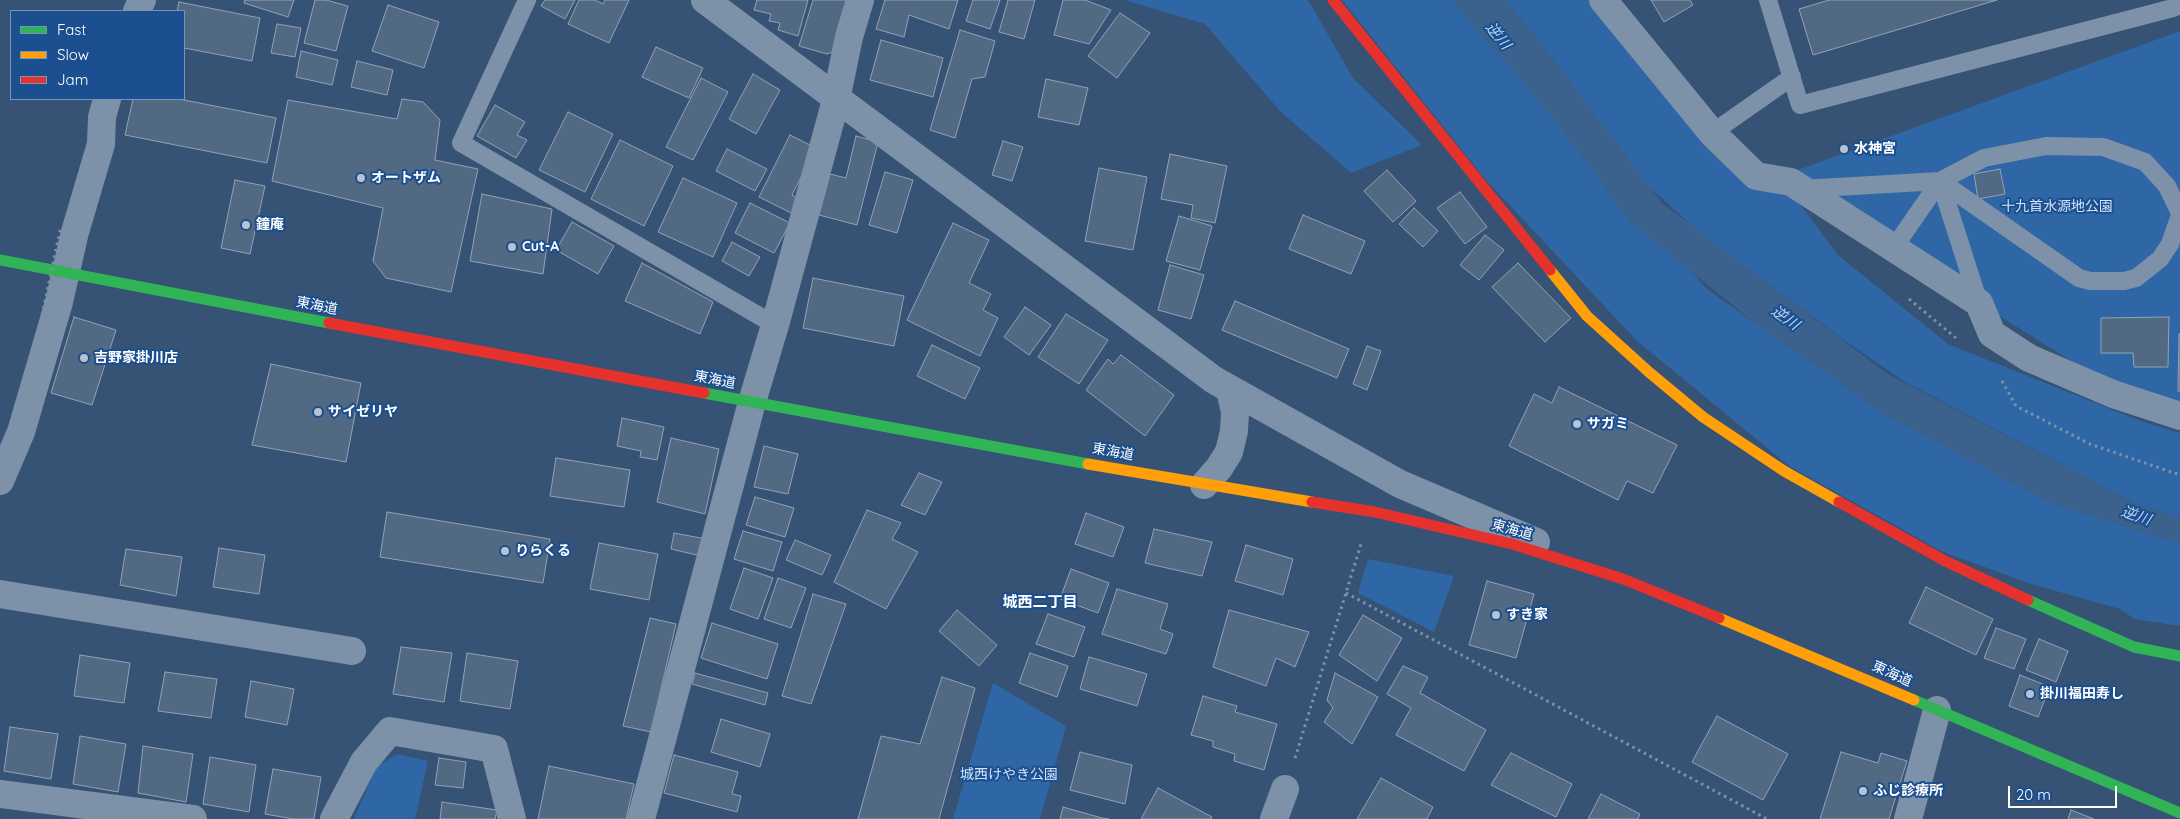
<!DOCTYPE html>
<meta charset="utf-8">
<style>
body{margin:0}
#map{position:relative;width:2180px;height:819px;overflow:hidden;background:#365274;font-family:Quicksand,sans-serif}
canvas{display:block}
.legend{position:absolute;left:10px;top:10px;width:175px;height:90px;box-sizing:border-box;background:#1b4f8f;border:1px solid #7695bc;margin:0;padding:6px 9px;list-style:none;font-size:15px;color:#fff}
.legend li{display:flex;align-items:center;gap:10px;height:25px}
.legend b{width:25px;border:1px solid #7695bc}
.scale{position:absolute;left:2008px;top:786px;width:109px;height:22px;box-sizing:border-box;border:2px solid #fff;border-top:0;padding-left:6px;font-size:15px;line-height:18px;white-space:nowrap;color:#fff;-webkit-text-stroke:4px #1b4f8f;paint-order:stroke}
</style>
<div id="map">
<canvas width="2180" height="819"></canvas>
<ul class="legend">
<li><b style="height:6px;background:#30b455"></b>Fast</li>
<li><b style="height:6px;background:#ff9f0a"></b>Slow</li>
<li><b style="height:6px;background:#e5322d"></b>Jam</li>
</ul>
<div class="scale">20 m</div>
</div>
<script>
const c = document.querySelector('canvas').getContext('2d');
c.lineJoin = 'round';
function paint(path, color) {
  c.fillStyle = color;
  c.fill(path, 'evenodd');
}
function toPath(rows) {
  const path = new Path2D();
  for (const r of rows) {
    path.moveTo(r[0], r[1]);
    for (let i = 2; i < r.length; i += 2) path.lineTo(r[i], r[i + 1]);
  }
  return path;
}
function stroke(path, color, width, dash) {
  c.strokeStyle = color;
  c.lineWidth = width;
  c.lineCap = dash ? 'butt' : 'round';
  c.setLineDash(dash || []);
  c.stroke(path);
}
function drawText(font, color, halo, rows, align = 'center') {
  c.font = font + ' Quicksand,"Noto Sans JP",sans-serif';
  c.lineWidth = 4;
  c.setLineDash([]);
  c.textBaseline = 'middle';
  c.strokeStyle = halo;
  c.fillStyle = color;
  for (const [text, x, y, turn = 0] of rows) {
    c.save();
    c.translate(x, y);
    c.rotate((+turn || 0) * Math.PI / 180);
    c.textAlign = isNaN(turn) ? turn : align;
    if (halo) c.strokeText(text, 0, 0);
    c.fillText(text, 0, 0);
    c.restore();
  }
}
const green = toPath([
 [1124,0,1308,0,1353,78,1422,145,1351,173,1280,111,1205,24],
 [1342,0,1452,0,1707,289,1874,407,2180,544,2180,626,2135,619,2120,609,2031,584,1941,551,1789,466,1637,341,1485,179],
 [1505,0,1599,0,1748,182,1796,199,1838,255,1948,344,2138,420,2180,433,2180,518,2137,504,1905,382,1841,338,1699,232,1648,186,1538,39],
 [2180,31,2180,407,2114,388,1893,249,1784,175],
 [1368,559,1454,576,1434,632,1358,593],
 [993,683,1066,726,1040,819,953,819],
 [398,754,428,761,415,819,354,819,377,766]
]);
const water = toPath([
 [1452,0,1505,0,1538,39,1662,203,1886,373,2137,504,2180,518,2180,544,2052,504,1885,415,1756,324,1630,222,1552,116]
]);
const building = toPath([
 [245,0,294,0,288,17,244,3,245,0],
 [315,0,326,0,348,6,336,51,304,43,315,0],
 [545,0,575,0,565,19,541,6,545,0],
 [579,0,595,0,603,4,605,0,629,0,609,43,568,24,579,0],
 [757,0,808,0,798,36,778,30,780,23,769,21,771,14,754,10,757,0],
 [813,0,850,0,833,52,827,54,799,46,813,0],
 [885,0,958,0,949,29,909,15,904,37,876,29,885,0],
 [973,0,1000,0,990,29,966,21,973,0],
 [1008,0,1035,0,1024,39,999,32,1008,0],
 [1063,0,1085,0,1111,10,1089,44,1054,35,1063,0],
 [1651,0,1690,0,1693,5,1664,22,1651,0],
 [1829,0,1997,0,1813,55,1799,9,1829,0],
 [179,2,260,18,252,61,184,48,184,11,177,11,179,2],
 [388,5,439,22,424,68,372,51,388,5],
 [1120,13,1150,33,1117,78,1088,56,1120,13],
 [277,24,301,28,295,57,271,53,277,24],
 [960,30,995,41,985,77,972,79,955,138,930,130,960,30],
 [881,40,943,58,933,97,870,80,881,40],
 [656,47,703,68,689,98,642,77,656,47],
 [301,51,338,60,332,85,296,77,301,51],
 [357,61,393,70,387,95,351,87,357,61],
 [753,74,780,90,756,134,729,119,753,74],
 [701,78,728,92,693,160,666,147,701,78],
 [1046,79,1088,88,1079,125,1038,117,1046,79],
 [133,99,179,99,276,118,267,163,125,135,133,99],
 [402,99,423,102,440,120,435,160,478,169,451,292,386,278,373,261,383,208,272,181,288,100,397,119,402,99],
 [495,105,525,122,517,135,527,140,516,158,477,136,495,105],
 [568,112,613,134,585,192,539,170,568,112],
 [790,135,816,148,792,195,802,201,795,215,759,197,790,135],
 [856,136,878,142,857,225,819,215,830,174,846,178,856,136],
 [620,140,673,166,644,226,591,199,620,140],
 [1003,141,1023,147,1012,181,992,175,1003,141],
 [727,149,767,169,755,191,716,171,727,149],
 [1170,154,1227,166,1215,223,1191,218,1193,205,1161,199,1170,154],
 [1099,168,1147,177,1133,250,1085,241,1099,168],
 [2000,169,2005,194,1978,199,1974,174,2000,169],
 [1387,170,1416,201,1393,222,1364,191,1387,170],
 [885,172,913,180,897,233,869,225,885,172],
 [683,178,737,203,713,257,658,232,683,178],
 [235,180,265,186,250,254,221,248,235,180],
 [1460,192,1487,227,1465,244,1437,208,1460,192],
 [482,194,552,209,543,274,470,261,482,194],
 [750,203,790,223,774,253,735,233,750,203],
 [1414,208,1438,231,1423,247,1399,224,1414,208],
 [1303,215,1365,241,1351,274,1289,249,1303,215],
 [1179,216,1212,226,1200,270,1166,261,1179,216],
 [572,222,614,246,598,274,556,250,572,222],
 [953,223,989,240,969,283,991,294,983,310,998,318,980,356,907,320,953,223],
 [1485,235,1504,250,1479,280,1460,265,1485,235],
 [732,242,760,257,749,276,722,261,732,242],
 [642,263,713,302,700,334,625,301,642,263],
 [1518,263,1571,318,1545,342,1492,287,1518,263],
 [1170,265,1204,275,1191,319,1158,310,1170,265],
 [813,278,904,296,894,346,803,328,813,278],
 [1235,301,1349,349,1337,378,1222,330,1235,301],
 [1025,307,1051,325,1029,355,1004,337,1025,307],
 [1066,314,1108,340,1079,384,1038,357,1066,314],
 [74,317,116,330,92,405,51,393,74,317],
 [2169,317,2168,367,2134,367,2133,353,2101,353,2101,318,2169,317],
 [2179,334,2180,334,2180,391,2178,391,2179,334],
 [932,345,980,368,965,399,917,376,932,345],
 [1367,346,1381,351,1367,390,1353,384,1367,346],
 [1121,355,1174,395,1145,436,1086,390,1108,359,1113,364,1121,355],
 [271,364,361,383,346,462,252,445,271,364],
 [1559,387,1677,445,1653,493,1627,481,1618,500,1509,446,1534,394,1552,403,1559,387],
 [622,418,664,427,657,460,640,457,641,451,617,446,622,418],
 [671,438,719,449,705,514,657,502,671,438],
 [764,446,798,454,788,494,754,487,764,446],
 [556,458,630,470,624,507,550,496,556,458],
 [919,473,942,482,925,515,901,505,919,473],
 [755,497,794,508,785,537,746,525,755,497],
 [867,510,901,523,892,539,918,552,886,609,834,582,867,510],
 [387,512,550,539,543,583,380,557,387,512],
 [1086,513,1124,527,1113,557,1075,544,1086,513],
 [1154,529,1212,542,1202,576,1145,563,1154,529],
 [743,531,782,542,773,571,734,559,743,531],
 [674,533,706,539,701,556,671,549,674,533],
 [795,540,831,555,822,575,786,560,795,540],
 [599,543,658,554,649,600,590,589,599,543],
 [1246,545,1293,559,1283,595,1235,581,1246,545],
 [219,548,265,555,259,594,213,587,219,548],
 [126,549,182,557,176,596,120,585,126,549],
 [744,568,773,578,758,619,730,609,744,568],
 [1071,569,1109,583,1098,613,1060,599,1071,569],
 [778,578,806,588,791,628,764,619,778,578],
 [1487,581,1534,594,1516,658,1469,645,1487,581],
 [1926,587,1993,619,1976,655,1909,623,1926,587],
 [1117,589,1168,604,1160,629,1173,634,1166,654,1102,634,1117,589],
 [813,594,846,604,811,704,782,696,813,594],
 [957,610,997,645,979,666,939,631,957,610],
 [1229,610,1309,632,1295,667,1276,658,1266,686,1213,667,1229,610],
 [1048,614,1085,627,1074,657,1036,644,1048,614],
 [1363,615,1402,638,1377,681,1339,655,1363,615],
 [650,618,676,624,651,732,623,726,650,618],
 [712,623,778,644,767,679,701,658,712,623],
 [1996,628,2026,639,2014,669,1984,658,1996,628],
 [2039,639,2068,651,2056,682,2026,670,2039,639],
 [401,647,452,653,444,702,393,694,401,647],
 [467,653,518,661,510,709,460,701,467,653],
 [1030,653,1068,666,1057,697,1019,683,1030,653],
 [80,655,130,663,124,703,74,696,80,655],
 [1089,657,1147,674,1137,706,1080,689,1089,657],
 [1403,666,1428,677,1420,693,1486,730,1464,771,1396,735,1411,708,1387,694,1403,666],
 [165,672,217,679,211,718,158,711,165,672],
 [695,673,768,693,765,705,692,684,695,673],
 [1335,673,1378,697,1352,744,1324,722,1333,708,1327,700,1335,673],
 [2020,675,2050,687,2038,717,2009,706,2020,675],
 [942,677,975,688,939,819,858,819,881,736,920,744,942,677],
 [251,681,294,689,287,725,245,717,251,681],
 [1203,696,1237,706,1235,712,1277,724,1264,770,1234,761,1235,754,1213,747,1213,741,1191,735,1203,696],
 [1717,716,1788,754,1763,800,1692,762,1717,716],
 [721,719,770,734,760,767,711,752,721,719],
 [10,727,58,734,51,779,4,771,10,727],
 [80,736,126,744,118,792,73,784,80,736],
 [143,746,193,754,186,802,138,793,143,746],
 [1080,752,1132,765,1125,804,1070,790,1080,752],
 [1841,752,1878,763,1881,753,1907,761,1889,819,1820,819,1841,752],
 [1511,753,1572,784,1556,817,1491,785,1511,753],
 [674,755,738,772,732,794,741,796,737,812,664,793,674,755],
 [210,757,256,765,249,812,203,804,210,757],
 [439,758,466,762,463,788,435,785,439,758],
 [549,766,634,784,626,819,538,819,549,766],
 [273,769,321,777,314,819,294,819,265,814,273,769],
 [1381,778,1433,807,1427,819,1357,819,1381,778],
 [1158,788,1212,817,1211,819,1141,819,1158,788],
 [1601,794,1640,814,1638,819,1588,819,1601,794],
 [442,802,497,810,495,819,440,819,442,802],
 [1063,807,1102,818,1109,819,1060,819,1063,807],
 [2071,810,2094,819,2068,819,2071,810]
]);
const path = toPath([
 [1909,299,1956,338],
 [2002,381,2016,406,2090,444,2180,475],
 [1346,593,1767,819],
 [1295,758,1361,544]
]);
const lane = toPath([
 [527,0,461,143,775,325],
 [1768,0,1800,105,2173,8,2180,5],
 [1712,133,1792,77],
 [1940,181,2079,278,2090,281,2124,281,2136,278,2160,259,2170,244,2180,215],
 [1940,181,1979,303],
 [1802,189,1940,181,1984,158,2046,146,2103,147,2145,162,2167,186,2180,213],
 [1893,249,1940,181]
]);
const street = toPath([
 [705,0,1214,380,1400,484,1536,542],
 [1603,0,1712,133,1756,176,1791,182,1979,303,1992,334,2029,358,2113,394,2180,416],
 [137,11,142,0],
 [0,481,21,432,59,302,75,232,101,144,102,117,107,99],
 [1204,485,1219,468,1229,452,1234,431,1235,412,1230,390],
 [0,594,352,651],
 [0,794,193,819],
 [334,819,364,762,390,731,494,749,512,819],
 [641,819,752,402,775,325,836,100,849,37,860,0],
 [1274,819,1285,789],
 [1908,819,1937,710]
]);
const fast = toPath([
 [0,260,329,323],
 [704,393,1088,464],
 [2028,600,2134,647,2180,656],
 [1914,700,2180,813]
]);
const slow = toPath([
 [1550,270,1587,316,1650,373,1703,417,1784,471,1839,502],
 [1088,464,1312,502],
 [1719,618,1914,700]
]);
const jam = toPath([
 [1333,0,1550,270],
 [329,323,704,393],
 [1312,502,1375,512,1512,544,1623,579,1719,618],
 [1839,502,1945,561,2028,600]
]);
const pathBridge = toPath([
 [42,315,61,226]
]);
const markers = [
 [1844,149,5,"#b9c2ce"],
 [361,178,5,"#b9c2ce"],
 [246,225,5,"#b9c2ce"],
 [512,247,5,"#b9c2ce"],
 [84,358,5,"#b9c2ce"],
 [318,412,5,"#b9c2ce"],
 [1577,424,5,"#b9c2ce"],
 [505,551,5,"#b9c2ce"],
 [1496,615,5,"#b9c2ce"],
 [2030,694,5,"#b9c2ce"],
 [1863,791,5,"#b9c2ce"]
];
const poiNames = [
 ["水神宮",1854,149],
 ["オートザム",371,178],
 ["鐘庵",256,225],
 ["Cut-A",522,247],
 ["吉野家掛川店",94,358],
 ["サイゼリヤ",328,412],
 ["サガミ",1587,424],
 ["りらくる",515,551],
 ["すき家",1506,615],
 ["掛川福田寿し",2040,694],
 ["ふじ診療所",1873,791]
];
const parkNames = [
 ["十九首水源地公園",2057,207],
 ["城西けやき公園",1009,775]
];
const streetNames = [
 ["東海道",317,306,11],
 ["東海道",715,380,11],
 ["東海道",1113,452,10],
 ["東海道",1512,530,15],
 ["東海道",1892,674,24]
];
const waterNames = [
 ["逆川",1498,36,51],
 ["逆川",1785,318,35],
 ["逆川",2136,516,19]
];
const neighbourhoodNames = [
 ["城西二丁目",1040,602]
];
paint(green, '#2f66a5');
paint(water, '#3b618d');
paint(building, '#526984');
stroke(building, '#92a2b6', 1);
stroke(path, '#7d92a8', 3, [2.5, 4]);
stroke(lane, '#7d92a8', 18);
stroke(street, '#7d92a8', 28);
stroke(fast, '#30b455', 11);
stroke(slow, '#ff9f0a', 11);
stroke(jam, '#e5322d', 11);
stroke(pathBridge, '#7d92a8', 3, [2.5, 4]);
for (const [x, y, r, color] of markers) {
  const dot = new Path2D();
  dot.arc(x, y, r, 0, 2 * Math.PI);
  c.fillStyle = color;
  c.fill(dot);
  stroke(dot, '#1b4f8f', 2);
}
drawText('bold 14px', '#fff', '#1b4f8f', poiNames, 'left');
drawText('14px', '#cfe3fa', '#1b4f8f', parkNames);
drawText('14px', '#fff', '#1b4f8f', streetNames);
drawText('italic 15px', '#b5d3f5', '#1b4f8f', waterNames);
drawText('bold 15px', '#fff', '#1b4f8f', neighbourhoodNames);
</script>
